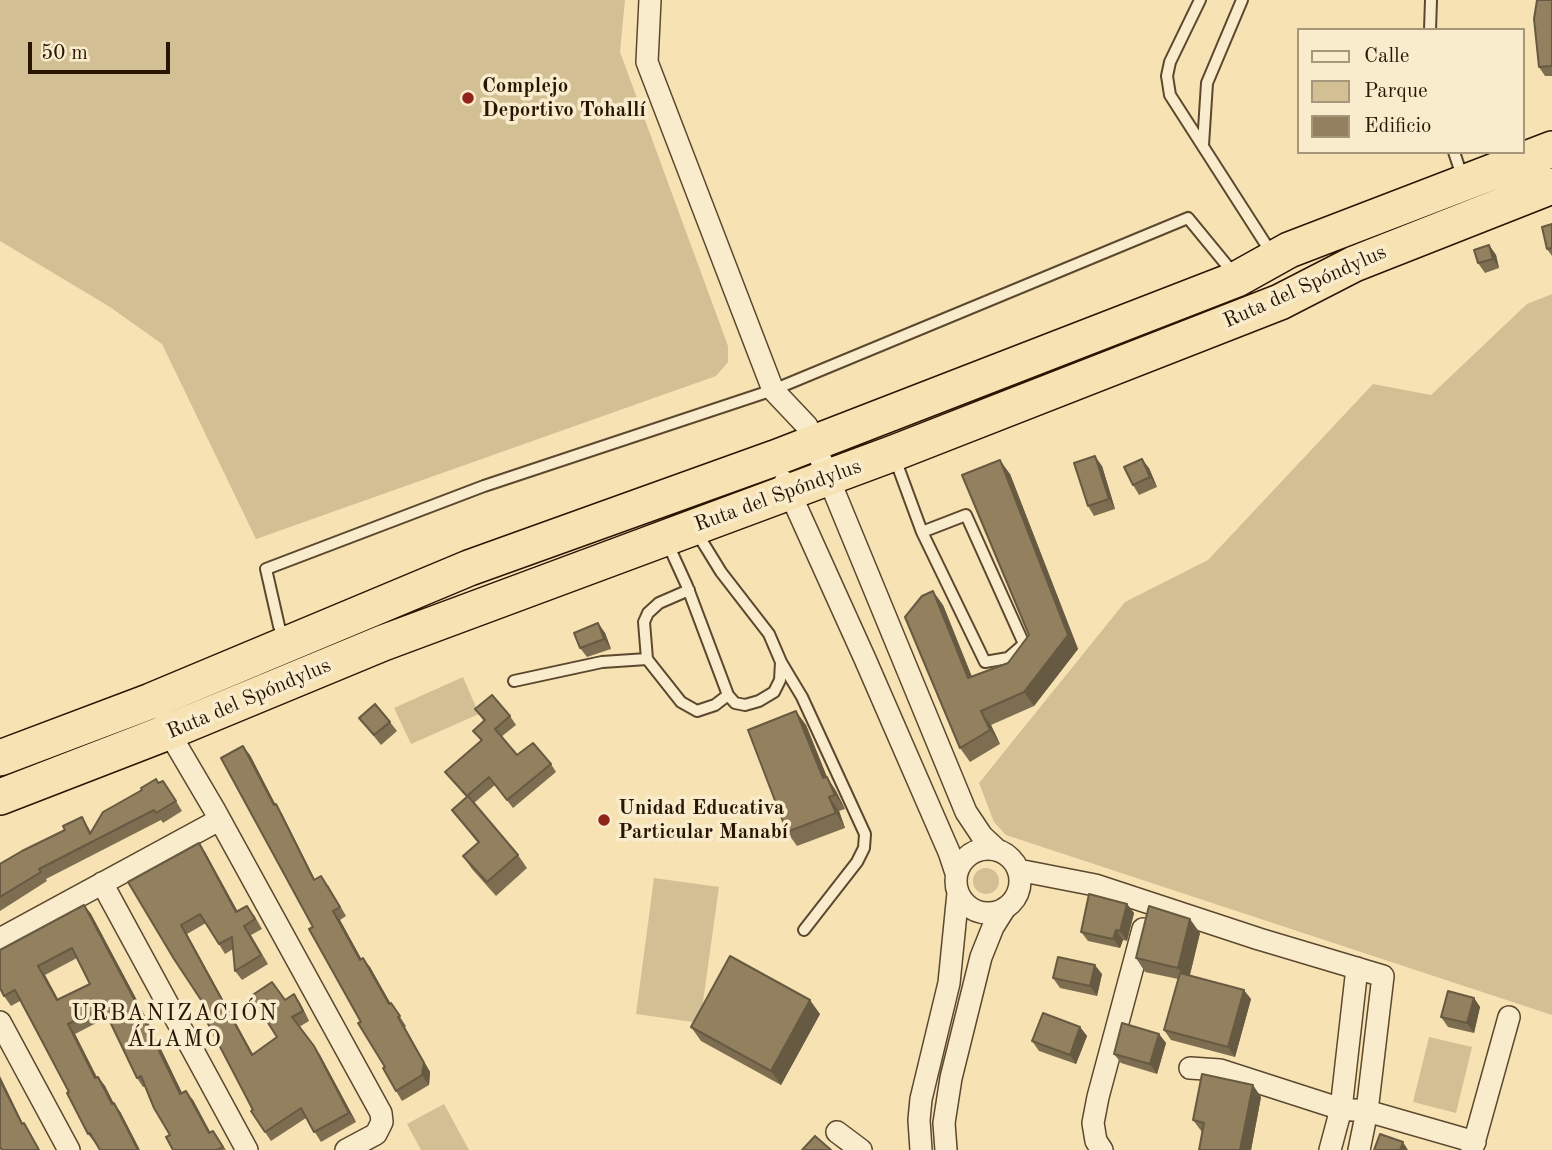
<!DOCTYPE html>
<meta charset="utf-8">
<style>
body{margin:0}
#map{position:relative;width:1552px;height:1150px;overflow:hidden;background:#f6e2b2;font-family:"Old Standard TT",serif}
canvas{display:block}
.legend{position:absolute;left:1297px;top:28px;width:228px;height:126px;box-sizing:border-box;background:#f9eccd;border:2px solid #a5967c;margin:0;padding:9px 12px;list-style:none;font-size:21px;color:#281502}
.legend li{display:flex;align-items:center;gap:14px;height:35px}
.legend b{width:35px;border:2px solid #a5967c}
.scale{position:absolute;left:28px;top:42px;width:142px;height:32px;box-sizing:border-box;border:4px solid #281502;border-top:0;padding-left:9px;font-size:21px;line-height:24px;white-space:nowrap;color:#281502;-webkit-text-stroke:5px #f9eccd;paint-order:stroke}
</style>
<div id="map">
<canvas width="1552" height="1150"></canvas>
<ul class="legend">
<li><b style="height:9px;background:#f9eccd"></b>Calle</li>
<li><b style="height:19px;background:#d3bf94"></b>Parque</li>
<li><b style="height:19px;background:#93805e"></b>Edificio</li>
</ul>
<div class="scale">50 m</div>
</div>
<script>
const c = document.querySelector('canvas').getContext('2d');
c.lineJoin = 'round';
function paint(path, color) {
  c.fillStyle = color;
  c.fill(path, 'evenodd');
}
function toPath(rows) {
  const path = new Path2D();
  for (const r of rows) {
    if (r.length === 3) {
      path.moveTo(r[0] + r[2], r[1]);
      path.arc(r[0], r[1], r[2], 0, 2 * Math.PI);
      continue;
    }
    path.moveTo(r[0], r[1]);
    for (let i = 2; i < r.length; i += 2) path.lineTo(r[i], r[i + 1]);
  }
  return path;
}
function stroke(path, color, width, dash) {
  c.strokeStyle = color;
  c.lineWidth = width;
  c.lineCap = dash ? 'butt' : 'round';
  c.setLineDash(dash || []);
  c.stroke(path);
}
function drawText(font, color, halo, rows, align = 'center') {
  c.font = font + ' "Old Standard TT",serif';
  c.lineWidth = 7;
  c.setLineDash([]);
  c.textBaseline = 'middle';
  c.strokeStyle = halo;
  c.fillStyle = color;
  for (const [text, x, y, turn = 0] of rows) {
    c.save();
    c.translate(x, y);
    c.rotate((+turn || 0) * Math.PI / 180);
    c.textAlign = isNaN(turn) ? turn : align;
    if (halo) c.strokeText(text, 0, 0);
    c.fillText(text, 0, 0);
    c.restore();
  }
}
const green = toPath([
 [0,0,625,0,620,52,728,346,728,362,716,376,256,539,162,344,110,307,0,241],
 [1552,294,1552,1015,1006,835,994,822,979,783,1125,602,1208,560,1373,384,1431,395,1527,304],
 [463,677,479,714,411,744,394,708],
 [986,881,13],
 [654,878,719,887,700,1023,636,1014],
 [1429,1037,1472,1047,1456,1113,1413,1102],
 [444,1104,469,1150,421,1150,407,1124]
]);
const service = toPath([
 [1200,0,1170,62,1167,76,1170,95,1272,254],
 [1430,30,1431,0],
 [1203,145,1207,83,1242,0],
 [1454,152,1463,179],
 [894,456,922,532,985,662,1008,658,1024,644,966,515,922,532],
 [667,542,687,586,728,695,735,703,745,705,759,701,774,692,780,680,781,662,769,634,721,572,697,533],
 [284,639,279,626,266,569,484,486,773,390,1188,218,1234,274],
 [647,659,644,622,648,613,659,603,689,590],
 [781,662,802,697,865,834,864,848,857,862,804,930],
 [514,681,602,662,647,659,681,702,697,711,715,705,728,695]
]);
const minor = toPath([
 [650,0,647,62,773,390,807,426,966,812,982,836,996,849],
 [785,482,865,659,949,852,956,873],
 [164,724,214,809,381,1113,382,1122,376,1134,346,1150],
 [988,881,32],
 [1018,870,1095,885,1259,939,1383,976,1367,1111,1359,1150],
 [102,883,247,1150],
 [0,939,219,820],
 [0,1022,69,1150],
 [1190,1068,1220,1070,1341,1109,1367,1111,1475,1142],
 [837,1132,861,1150],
 [921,1150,919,1120,921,1099,949,983,958,893],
 [946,1150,944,1123,951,1078,981,957,993,927,1005,908],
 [1102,1150,1096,1141,1093,1123,1098,1097,1143,929],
 [1330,1150,1341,1109,1357,968],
 [1472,1150,1509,1017]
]);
const trunk = toPath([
 [0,758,151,701,469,568,775,458,1237,279,1289,250,1552,149],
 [0,797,168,732,383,643,894,453,1280,302,1354,264,1552,186]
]);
const wall = toPath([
 [1552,0,1552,76,1545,76,1539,67],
 [1552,224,1552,256,1547,249],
 [1489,245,1496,255,1499,268,1485,273,1478,263],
 [1102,466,1115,509,1094,516,1088,506],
 [1149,468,1157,487,1139,495,1133,485],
 [1010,474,1078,649,1034,706,991,725,1000,744,970,762,960,748,943,605,972,677,1008,663,1029,635],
 [598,623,605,633,611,649,587,657,580,648],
 [475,709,510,716,516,725,501,737,517,755,551,764,556,772,513,808,495,785,474,803,518,855,527,868,496,896,472,869,463,856,478,843,462,823,452,810,467,798,445,772,481,741,473,731,484,721],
 [359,718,390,722,397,731,381,745],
 [806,725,827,777,836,791,845,809,839,811,845,828,797,846,787,832],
 [250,755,275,805,282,814,315,880,328,885,346,916,340,920,361,959,370,967,390,1003,391,1003,406,1026,405,1027,430,1072,429,1085,402,1101,396,1091,385,1067,313,927],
 [158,783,170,791,182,811,163,823,161,820,46,879,47,881,0,911,0,864,65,830,82,817,91,832],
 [205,852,237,911,254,915,262,929,251,935,268,964,242,980,235,971,233,949,225,954,206,923,187,934,253,1054,277,1037,285,1000,294,994,300,1003,309,1021,299,1027,320,1055,356,1122,321,1142,306,1118,271,1141,251,1111,253,1110,211,1015,128,882],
 [1127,904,1134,913,1127,941,1123,940,1120,948,1088,941,1081,932],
 [84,905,91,914,140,1006,182,1093,193,1100,210,1132,213,1131,226,1150,173,1150,170,1135,146,1086,143,1087,137,1078,108,1017,75,1034,97,1077,98,1077,105,1086,114,1104,121,1113,95,1143,88,1134,69,1092,20,1001,11,1006,4,996],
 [77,958,90,984,58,1000,45,975],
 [1200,933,1190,975,1251,999,1235,1057,1171,1040,1164,1030,1178,979,1145,972,1136,958],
 [1102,974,1097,996,1060,988,1053,978],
 [1474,998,1480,1007,1474,1033,1448,1027,1441,1017],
 [820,1014,781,1085,701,1041,691,1027],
 [1080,1027,1087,1036,1076,1064,1039,1051,1032,1041],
 [1159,1034,1166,1043,1157,1074,1121,1063,1114,1054],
 [1261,1097,1251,1150,1199,1150,1202,1132,1193,1120]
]);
const shadedWall = toPath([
 [1489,245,1496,255,1499,268,1493,259],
 [1095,456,1102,466,1115,509,1109,499],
 [1142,459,1149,468,1157,487,1150,477],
 [1000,460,1010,474,1078,649,1034,706,1024,692,1068,635],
 [933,591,943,605,978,692,968,678],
 [598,623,605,633,611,649,604,639],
 [796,711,806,725,833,792,823,778],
 [981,711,991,725,1000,744,990,730],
 [243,746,250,755,281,815,274,805],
 [827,777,836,791,845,809,835,795],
 [829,797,839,811,845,828,836,813],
 [276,804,282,814,320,890,314,880],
 [199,843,205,852,243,921,236,912],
 [1127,904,1134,913,1127,941,1120,931],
 [84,905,91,914,140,1006,187,1103,180,1094],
 [333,911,340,920,367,969,360,960],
 [1190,919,1200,933,1188,982,1178,968],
 [181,925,187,934,258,1064,252,1055],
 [1116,930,1123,940,1120,948,1113,939],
 [363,958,370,967,396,1013,389,1004],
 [1095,965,1102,974,1097,996,1090,986],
 [38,966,45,975,64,1010,57,1000],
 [1244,990,1251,999,1235,1057,1228,1047],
 [294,994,300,1003,309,1021,303,1011],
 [1474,998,1480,1007,1474,1033,1467,1023],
 [810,1000,820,1014,781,1085,771,1071],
 [398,1017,430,1072,429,1085,422,1075],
 [68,1024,75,1034,102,1088,95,1078],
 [1080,1027,1087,1036,1076,1064,1070,1055],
 [1159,1034,1166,1043,1157,1074,1150,1064],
 [314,1046,320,1055,356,1122,349,1113],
 [0,1076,28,1134,22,1124,0,1080],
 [98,1077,105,1086,119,1114,112,1104],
 [1253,1085,1261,1097,1251,1150,1240,1150],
 [186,1091,193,1100,216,1143,209,1133],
 [114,1103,121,1113,140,1150,138,1150],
 [1403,1142,1408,1150,1400,1150]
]);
const building = toPath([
 [1537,0,1552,0,1552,66,1539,67,1534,19,1537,0],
 [1552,224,1552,248,1547,249,1542,227,1552,224],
 [1489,245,1493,259,1478,263,1474,250,1489,245],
 [1095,456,1109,499,1088,506,1074,463,1095,456],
 [1142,459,1150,477,1133,485,1124,467,1142,459],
 [1000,460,1068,635,1024,692,981,711,990,730,960,748,905,617,922,596,933,591,968,678,1008,663,1029,635,962,475,1000,460],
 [598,623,604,639,580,648,574,633,598,623],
 [492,695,510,716,495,729,517,755,533,743,551,764,507,800,489,777,467,796,445,772,482,740,473,731,485,720,475,709,492,695],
 [375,704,390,722,374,735,359,718,375,704],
 [796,711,823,778,827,777,835,795,829,797,836,813,787,832,748,730,796,711],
 [243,746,274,805,276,804,314,880,321,876,340,907,333,911,360,960,363,958,389,1004,391,1003,400,1016,398,1017,424,1063,422,1075,396,1091,383,1068,385,1067,358,1023,361,1022,309,929,313,927,221,758,243,746],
 [156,779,158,783,163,781,176,801,156,813,154,810,39,869,41,872,0,897,0,864,22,851,65,830,63,826,82,817,90,834,103,812,142,790,141,788,156,779],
 [468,796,518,855,487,882,463,856,479,842,452,810,468,796],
 [199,843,236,912,247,906,255,919,244,926,261,955,235,971,232,937,219,944,200,914,181,925,252,1055,277,1037,251,996,272,982,285,1000,294,994,303,1011,292,1017,314,1046,349,1113,314,1132,301,1108,265,1132,251,1111,253,1110,205,1018,211,1015,174,959,128,882,199,843],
 [1089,894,1127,904,1120,931,1116,930,1113,939,1081,932,1089,894],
 [84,905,133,997,180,1094,186,1091,209,1133,213,1131,223,1147,217,1150,173,1150,166,1137,170,1135,154,1108,141,1076,137,1078,103,1007,68,1024,95,1078,98,1077,112,1104,114,1103,138,1150,100,1150,90,1133,88,1134,67,1093,69,1092,15,990,4,996,0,988,0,950,84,905],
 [72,948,90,984,57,1000,38,966,72,948],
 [1149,906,1190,919,1178,968,1136,958,1149,906],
 [730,956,810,1000,771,1071,691,1027,730,956],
 [1058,957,1095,965,1090,986,1053,978,1058,957],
 [1180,973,1244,990,1228,1047,1164,1030,1180,973],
 [1448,991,1474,998,1467,1023,1441,1017,1448,991],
 [1043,1013,1080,1027,1070,1055,1032,1041,1043,1013],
 [1122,1023,1159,1034,1150,1064,1114,1054,1122,1023],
 [1202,1074,1253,1085,1240,1150,1199,1150,1204,1123,1193,1120,1202,1074],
 [0,1080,22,1124,24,1123,39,1150,2,1150,0,1147,0,1080],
 [1380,1134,1403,1142,1400,1150,1374,1150,1380,1134],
 [815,1136,831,1150,802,1150,815,1136]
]);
const markers = [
 [468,98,7,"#8f2418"],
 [604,820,7,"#8f2418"]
];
const poiNames = [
 ["Complejo",482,86],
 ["Deportivo Tohallí",482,110],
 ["Unidad Educativa",618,808],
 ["Particular Manabí",618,832]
];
const streetNames = [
 ["Ruta del Spóndylus",1305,287,-24],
 ["Ruta del Spóndylus",778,496,-20],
 ["Ruta del Spóndylus",249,699,-23]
];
const neighbourhoodNames = [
 ["URBANIZACIÓN",175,1014],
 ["ÁLAMO",175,1040]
];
paint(green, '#d3bf94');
stroke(service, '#5c482e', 14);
stroke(minor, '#5c482e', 24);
stroke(trunk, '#281502', 38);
stroke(service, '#f9eccd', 10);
stroke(minor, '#f9eccd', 21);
stroke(trunk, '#f6e2b2', 35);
paint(wall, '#7e6e51');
paint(shadedWall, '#675a42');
paint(building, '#93805e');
stroke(building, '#675a42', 2);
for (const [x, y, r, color] of markers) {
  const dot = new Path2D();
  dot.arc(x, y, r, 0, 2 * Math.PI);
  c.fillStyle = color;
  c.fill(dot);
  stroke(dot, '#f9eccd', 2.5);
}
drawText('bold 21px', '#281502', '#f9eccd', poiNames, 'left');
drawText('21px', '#281502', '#f9eccd', streetNames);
c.letterSpacing = '2px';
drawText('23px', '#281502', '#f9eccd', neighbourhoodNames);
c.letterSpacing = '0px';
</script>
